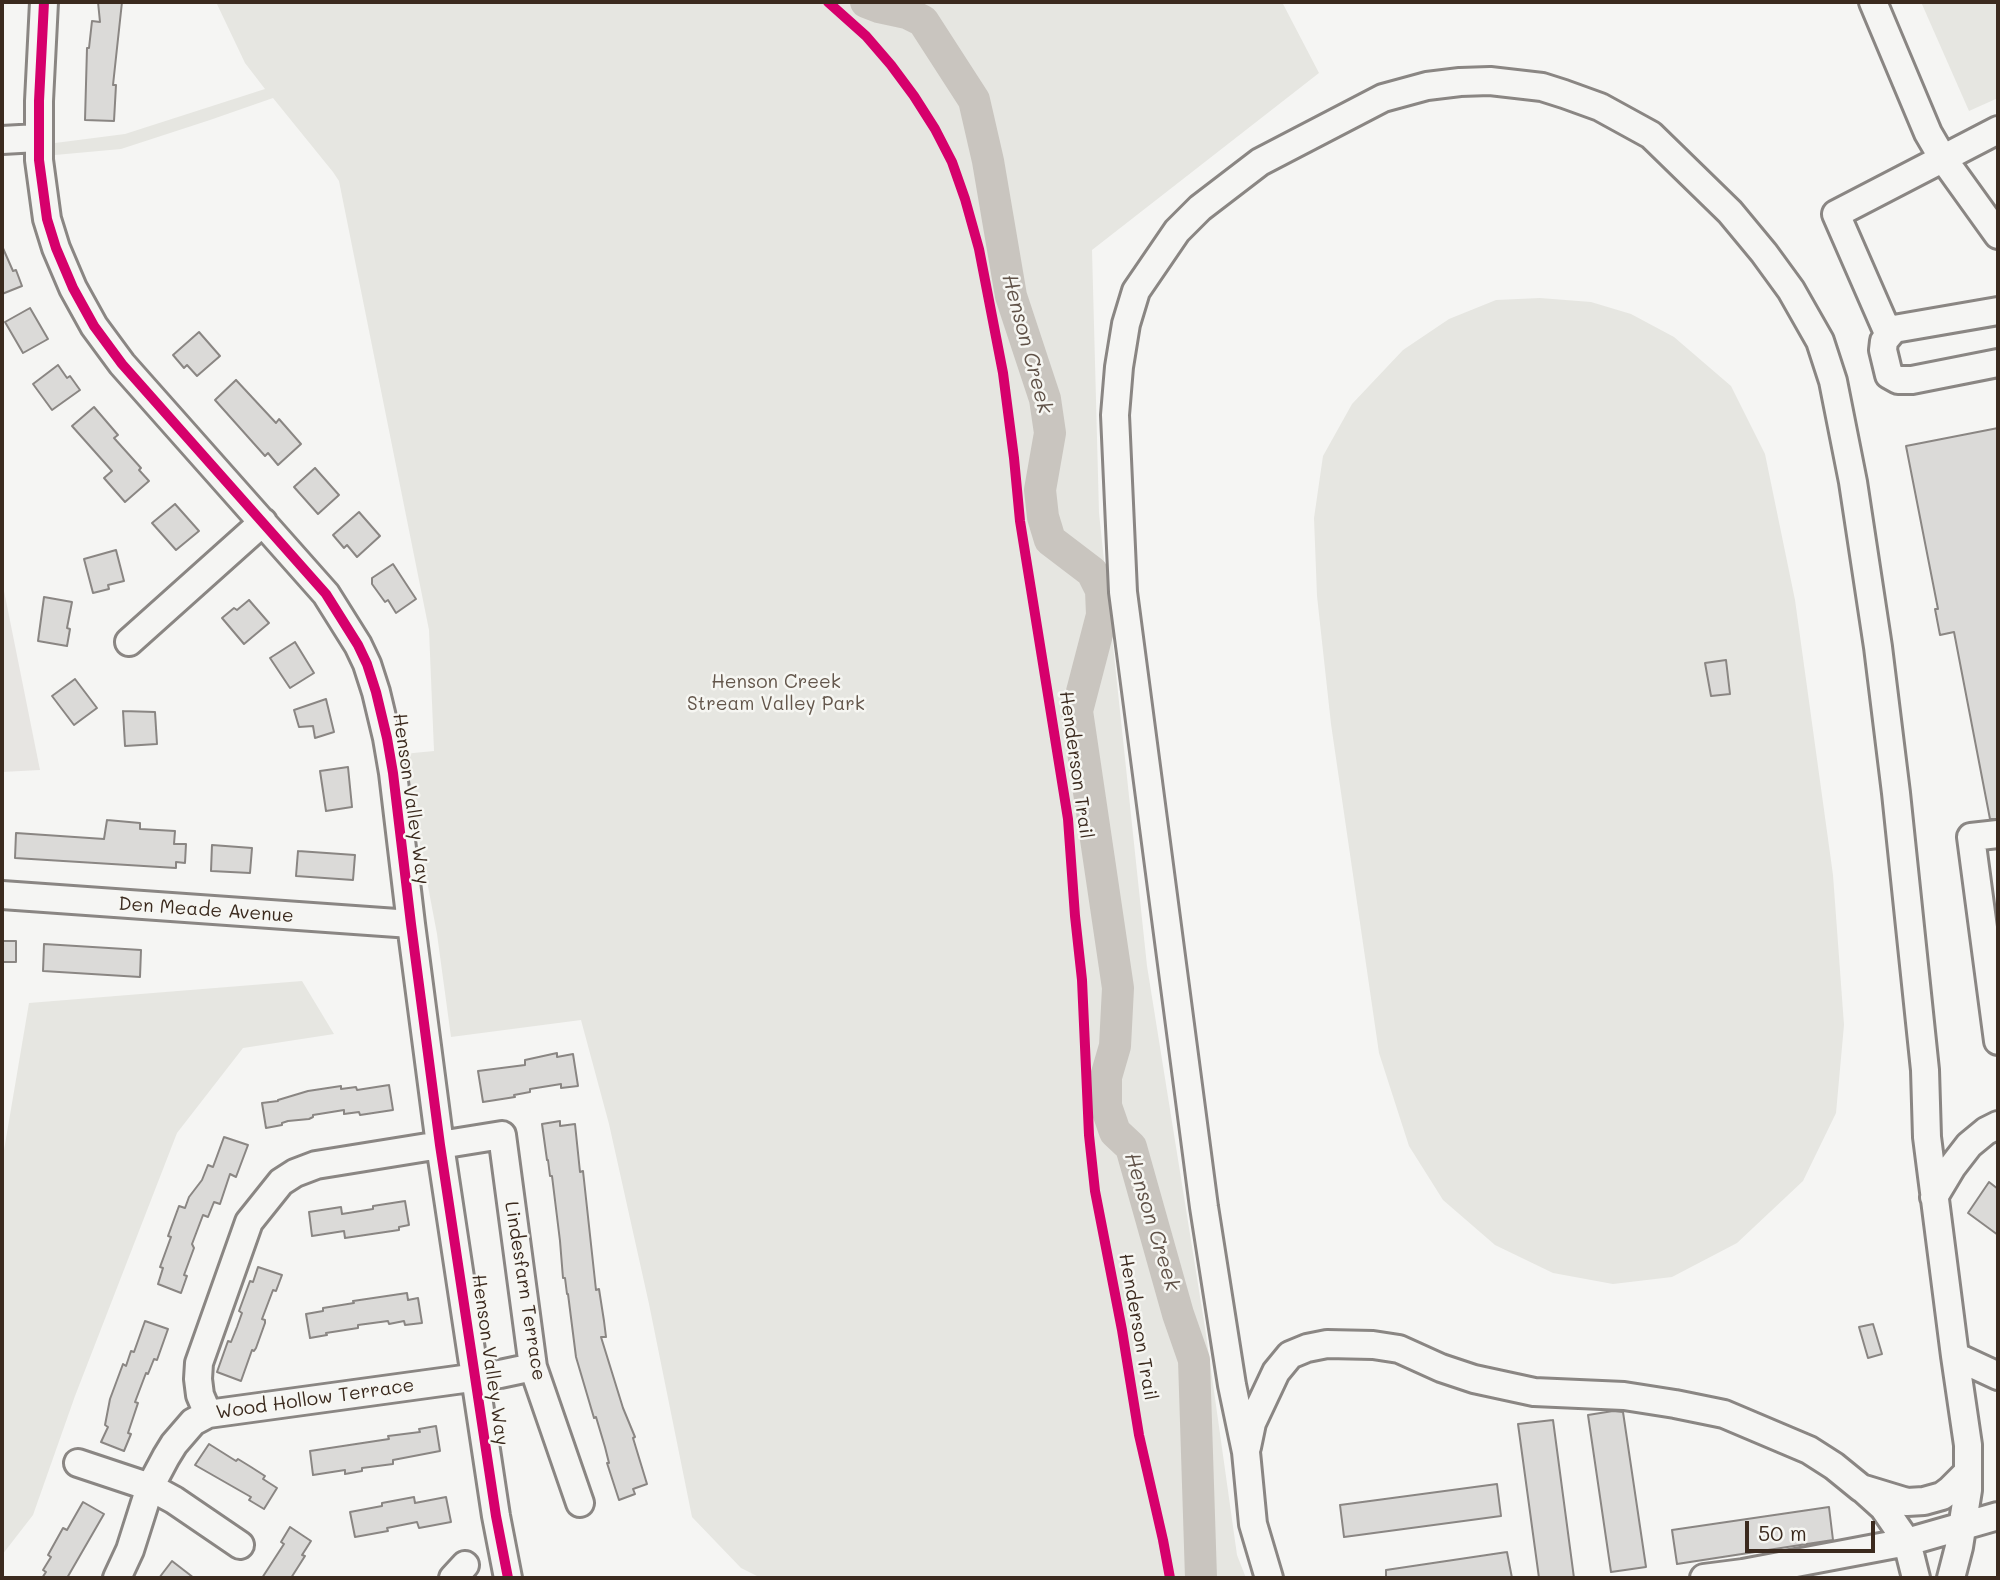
<!DOCTYPE html>
<style>
body{margin:0}
#map{position:relative;width:2000px;height:1580px;overflow:hidden;background:#f5f5f3;font-family:Mali,sans-serif}
canvas{display:block}
.frame{position:absolute;inset:0;border:4px solid #3b2a1e;pointer-events:none}
.scale{position:absolute;left:1745px;top:1521px;width:130px;height:32px;box-sizing:border-box;border:4px solid #3b2a1e;border-top:0;padding-left:9px;font-size:21px;line-height:24px;white-space:nowrap;color:#3b2a1e;-webkit-text-stroke:5px #f6f6f2;paint-order:stroke}
</style>
<div id="map">
<canvas width="2000" height="1580"></canvas>
<div class="frame"></div>
<div class="scale">50 m</div>
</div>
<script>
const c = document.querySelector('canvas').getContext('2d');
c.lineJoin = 'round';
function paint(path, color) {
  c.fillStyle = color;
  c.fill(path, 'evenodd');
}
function toPath(rows) {
  const path = new Path2D();
  for (const r of rows) {
    path.moveTo(r[0], r[1]);
    for (let i = 2; i < r.length; i += 2) path.lineTo(r[i], r[i + 1]);
  }
  return path;
}
function stroke(path, color, width, dash) {
  c.strokeStyle = color;
  c.lineWidth = width;
  c.lineCap = dash ? 'butt' : 'round';
  c.setLineDash(dash || []);
  c.stroke(path);
}
function drawText(font, color, halo, rows, align = 'center') {
  c.font = font + ' Mali,sans-serif';
  c.lineWidth = 5;
  c.setLineDash([]);
  c.textBaseline = 'middle';
  c.strokeStyle = halo;
  c.fillStyle = color;
  for (const [text, x, y, turn = 0] of rows) {
    c.save();
    c.translate(x, y);
    c.rotate((+turn || 0) * Math.PI / 180);
    c.textAlign = isNaN(turn) ? turn : align;
    if (halo) c.strokeText(text, 0, 0);
    c.fillText(text, 0, 0);
    c.restore();
  }
}
const built = toPath([
 [2,581,40,770,2,772]
]);
const green = toPath([
 [216,2,1282,2,1319,73,1092,250,1099,513,1147,966,1206,1334,1237,1555,1246,1578,761,1578,741,1568,692,1517,649,1304,609,1124,581,1020,451,1037,437,934,403,754,434,751,429,630,339,181,333,172,273,98,210,120,121,149,55,155,55,143,125,134,265,89,245,63],
 [1921,2,1998,2,1998,98,1969,111],
 [1540,298,1591,302,1631,314,1674,337,1731,386,1765,454,1795,600,1833,875,1844,1025,1836,1113,1803,1181,1737,1243,1672,1277,1613,1284,1553,1273,1495,1245,1443,1200,1409,1146,1379,1053,1331,724,1317,596,1314,518,1323,456,1352,404,1403,350,1449,319,1496,300],
 [302,981,334,1034,243,1048,177,1133,75,1396,33,1515,2,1555,2,1162,29,1003]
]);
const river = toPath([
 [866,2,879,7,907,13,923,21,974,100,988,161,1011,296,1045,399,1050,433,1040,490,1043,517,1050,540,1092,572,1101,590,1102,615,1077,711,1118,988,1115,1046,1106,1077,1106,1106,1115,1132,1131,1147,1178,1314,1194,1360,1201,1578]
]);
const building = toPath([
 [98,2,122,2,113,85,116,85,114,121,85,120,87,48,89,48,92,21,100,22,98,2],
 [2,246,13,271,16,270,22,286,2,294,2,246],
 [30,308,48,339,23,353,5,322,30,308],
 [199,332,220,356,197,376,187,365,184,368,173,355,199,332],
 [58,365,67,378,70,376,80,390,52,410,33,384,58,365],
 [236,380,276,423,279,419,301,444,278,465,268,453,265,456,215,400,236,380],
 [94,407,118,435,114,438,141,468,139,470,149,481,125,502,104,478,112,471,72,426,94,407],
 [1998,428,1998,819,1990,819,1954,632,1940,635,1935,609,1938,609,1906,446,1998,428],
 [315,468,339,495,318,514,294,487,315,468],
 [175,504,199,531,176,550,152,523,175,504],
 [359,512,380,536,357,557,347,545,344,548,333,535,359,512],
 [116,550,124,581,108,585,109,589,93,593,84,559,116,550],
 [393,564,416,599,396,613,388,600,385,602,372,584,372,578,393,564],
 [44,597,72,602,67,628,70,629,67,646,38,641,44,597],
 [249,600,269,623,244,644,222,618,234,608,237,610,249,600],
 [295,642,314,673,290,688,270,658,295,642],
 [1726,660,1730,694,1711,696,1705,663,1726,660],
 [75,679,97,708,74,725,52,696,75,679],
 [326,699,334,732,315,738,313,726,299,727,294,710,326,699],
 [123,711,155,712,157,744,125,746,123,711],
 [348,767,352,807,326,811,320,771,348,767],
 [107,820,140,823,140,829,175,831,174,844,186,844,185,863,176,862,176,868,15,858,16,833,104,839,107,820],
 [212,845,252,848,250,873,211,871,212,845],
 [298,851,355,855,353,880,296,876,298,851],
 [2,941,16,941,16,962,2,962,2,941],
 [44,944,141,950,140,977,43,971,44,944],
 [557,1053,557,1057,573,1054,578,1086,561,1088,561,1084,530,1089,530,1092,514,1095,515,1097,483,1102,478,1071,525,1065,525,1060,557,1053],
 [389,1085,393,1110,360,1115,359,1112,344,1114,344,1110,313,1115,313,1117,309,1119,288,1121,282,1123,282,1125,266,1128,262,1103,278,1101,278,1100,308,1091,341,1086,341,1089,356,1087,357,1090,389,1085],
 [560,1121,560,1126,575,1124,580,1172,583,1171,596,1290,599,1289,604,1321,606,1337,601,1337,623,1408,635,1437,633,1438,647,1484,633,1489,635,1494,619,1500,607,1463,609,1463,605,1447,596,1417,594,1418,576,1357,568,1294,567,1294,565,1278,563,1278,560,1241,552,1176,550,1176,548,1160,547,1160,542,1124,560,1121],
 [224,1137,248,1145,236,1177,230,1174,220,1204,214,1202,208,1217,203,1215,192,1244,194,1248,184,1275,187,1276,181,1293,158,1284,163,1268,160,1267,171,1237,168,1236,179,1206,185,1208,189,1197,202,1180,208,1165,213,1167,224,1137],
 [1989,1182,1998,1189,1998,1235,1968,1213,1989,1182],
 [405,1201,409,1225,399,1227,399,1230,345,1238,344,1231,312,1236,309,1212,341,1207,342,1214,373,1209,373,1206,405,1201],
 [258,1267,282,1275,276,1291,273,1290,262,1319,265,1320,265,1323,256,1348,254,1351,252,1350,241,1381,217,1372,228,1341,231,1342,237,1327,242,1313,239,1311,250,1281,253,1282,258,1267],
 [407,1293,408,1300,418,1298,422,1323,405,1325,404,1321,389,1324,388,1321,358,1325,358,1328,326,1333,327,1335,310,1338,306,1314,323,1311,323,1308,354,1303,353,1301,407,1293],
 [145,1321,168,1329,157,1360,154,1359,148,1374,146,1373,135,1402,138,1403,128,1433,131,1434,124,1451,101,1442,108,1427,105,1425,110,1399,123,1364,126,1366,131,1351,134,1352,145,1321],
 [1873,1324,1882,1354,1868,1358,1859,1327,1873,1324],
 [1613,1411,1623,1412,1646,1567,1611,1572,1588,1415,1613,1411],
 [1553,1420,1574,1578,1539,1578,1518,1424,1553,1420],
 [436,1426,440,1451,393,1460,393,1464,362,1468,362,1471,345,1474,345,1470,313,1475,310,1451,389,1439,388,1436,420,1432,419,1429,436,1426],
 [209,1444,236,1461,238,1459,251,1467,265,1476,263,1479,277,1488,264,1509,249,1500,251,1497,195,1465,209,1444],
 [1497,1484,1501,1516,1344,1537,1340,1505,1497,1484],
 [414,1497,415,1503,446,1497,451,1522,419,1528,417,1522,387,1528,388,1531,355,1537,350,1512,382,1506,382,1503,414,1497],
 [83,1502,104,1514,67,1578,42,1578,46,1572,43,1570,51,1557,48,1555,63,1528,67,1530,83,1502],
 [1829,1507,1833,1540,1677,1564,1672,1530,1829,1507],
 [290,1527,311,1541,302,1555,305,1556,291,1578,262,1578,284,1544,281,1542,290,1527],
 [1507,1552,1512,1578,1386,1578,1386,1570,1507,1552],
 [172,1561,194,1578,159,1578,172,1561]
]);
const minor = toPath([
 [44,2,39,101,39,160,47,219,56,248,73,288,94,326,122,364,326,594,358,645,367,664,376,692,387,738,393,773,411,924,440,1145,496,1516,508,1578],
 [1873,2,1928,133,1942,157,1998,235],
 [2,140,38,138],
 [1998,311,1894,329,1884,341,1883,350,1889,375,1898,380,1912,380,1998,363],
 [1888,333,1836,214,1998,130],
 [129,642,263,522],
 [1998,834,1971,837,1998,1041],
 [2,895,411,924],
 [1934,1197,1952,1167,1969,1145,1986,1131,1998,1125],
 [1955,1356,1998,1376],
 [208,1414,200,1395,198,1379,199,1363,249,1222,281,1182,295,1173,316,1165,502,1135,533,1367,580,1503],
 [1247,1447,1252,1423,1276,1372,1290,1355,1307,1348,1327,1344,1373,1345,1399,1349,1441,1368,1474,1379,1534,1392,1624,1396,1675,1404,1724,1414,1809,1450,1834,1466,1861,1488,1907,1502,1924,1501,1942,1496,1950,1490,1968,1472],
 [78,1463,150,1487,174,1500,240,1545],
 [1863,1489,1883,1507,1907,1542,1916,1578],
 [117,1578,130,1550,150,1487,166,1457,174,1444,193,1422,208,1414,500,1374,533,1367],
 [453,1578,465,1565],
 [1269,1578,1253,1524,1246,1452,1232,1385,1204,1207,1123,592,1115,415,1119,367,1126,324,1136,291,1177,231,1200,208,1260,162,1383,98,1427,86,1460,82,1490,81,1542,87,1564,94,1600,107,1651,135,1730,212,1764,253,1791,290,1820,341,1833,381,1853,482,1878,647,1896,793,1925,1070,1927,1137,1955,1356,1968,1445,1968,1490,1959,1547,1951,1578],
 [1704,1578,1743,1573,1907,1542,1998,1516]
]);
const cycleway = toPath([
 [44,2,39,101,39,160,47,219,56,248,73,288,94,326,122,364,326,594,358,645,367,664,376,692,387,738,393,773,411,924,440,1145,496,1516,508,1578],
 [828,2,866,36,891,65,914,96,935,129,952,162,965,199,979,249,1003,373,1014,458,1020,521,1068,819,1075,916,1082,980,1089,1135,1095,1191,1122,1330,1139,1435,1163,1540,1170,1578]
]);
const parkNames = [
 ["Henson Creek",776,682],
 ["Stream Valley Park",776,704]
];
const streetNames = [
 ["Henderson Trail",1076,765,82],
 ["Henson Valley Way",411,799,82],
 ["Den Meade Avenue",206,910,4],
 ["Lindesfarn Terrace",525,1291,81],
 ["Henderson Trail",1138,1327,80],
 ["Henson Valley Way",490,1360,82],
 ["Wood Hollow Terrace",315,1399,-8]
];
const waterNames = [
 ["Henson Creek",1027,344,75],
 ["Henson Creek",1152,1222,73]
];
paint(built, '#e7e5e2');
paint(green, '#e6e6e1');
stroke(river, '#c9c5bf', 32);
paint(building, '#dbdad8');
stroke(building, '#8a8683', 2);
stroke(minor, '#8a8683', 32);
stroke(minor, '#f5f5f3', 26);
stroke(cycleway, '#d6006c', 10);
drawText('19px', '#63564b', '#f6f6f2', parkNames);
drawText('19px', '#3b2a1e', '#f6f6f2', streetNames);
drawText('italic 21px', '#605248', '#f6f6f2', waterNames);
</script>
